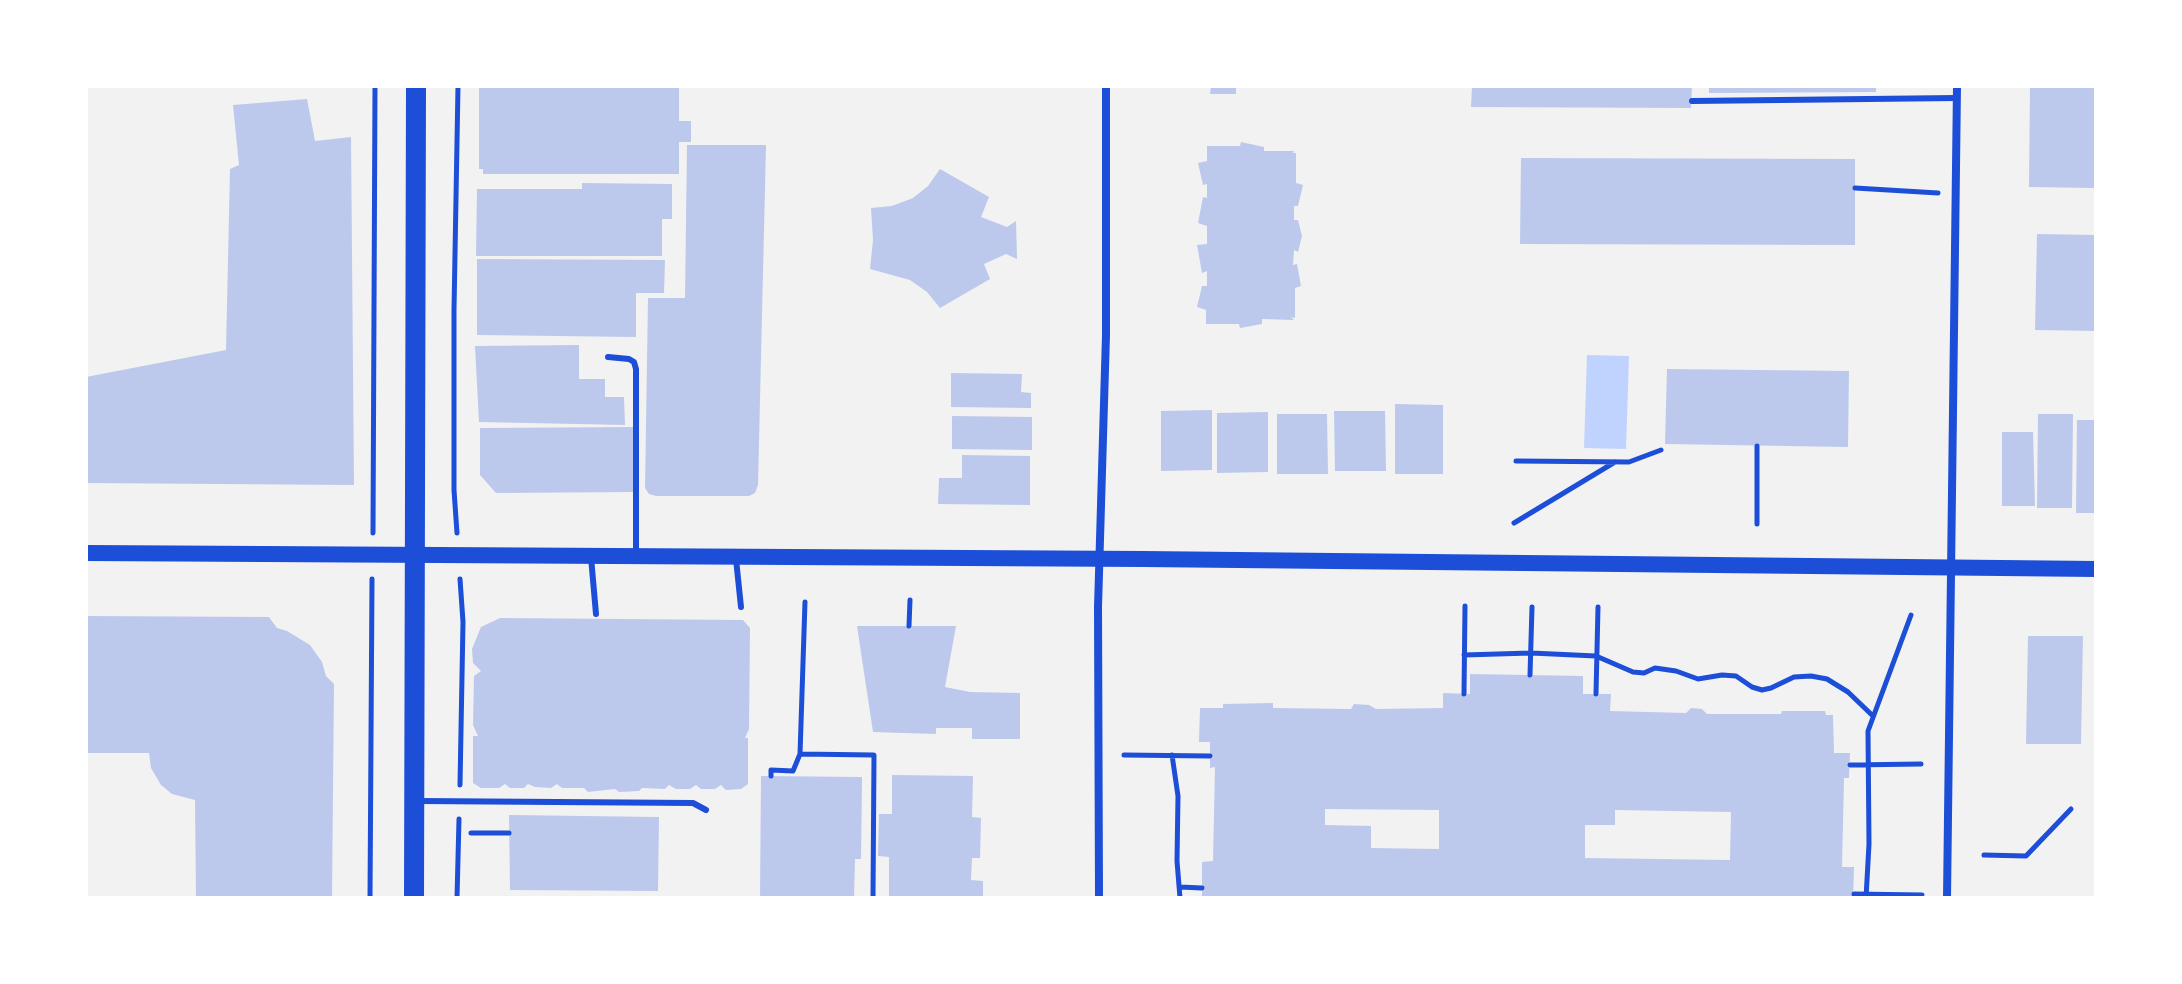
<!DOCTYPE html>
<style>
body{margin:0}
#map{position:relative;width:2182px;height:984px;overflow:hidden;background:#f2f2f2;font-family:Jost,sans-serif}
canvas{display:block}
.frame{position:absolute;inset:0;border:88px solid #fff;pointer-events:none}
</style>
<div id="map">
<canvas width="2182" height="984"></canvas>
<div class="frame"></div>
</div>
<script>
const c = document.querySelector('canvas').getContext('2d');
c.lineJoin = 'round';
function paint(path, color) {
  c.fillStyle = color;
  c.fill(path, 'evenodd');
}
function toPath(rows) {
  const path = new Path2D();
  for (const r of rows) {
    path.moveTo(r[0], r[1]);
    for (let i = 2; i < r.length; i += 2) path.lineTo(r[i], r[i + 1]);
  }
  return path;
}
function stroke(path, color, width, dash) {
  c.strokeStyle = color;
  c.lineWidth = width;
  c.lineCap = dash ? 'butt' : 'round';
  c.setLineDash(dash || []);
  c.stroke(path);
}
const water = toPath([
 [1587,355,1629,356,1626,449,1584,448]
]);
const building = toPath([
 [479,86,679,86,679,121,691,121,691,142,679,142,679,174,483,174,483,169,479,169],
 [1211,86,1236,86,1236,94,1210,94],
 [1472,86,1692,86,1691,108,1471,107],
 [1709,86,1876,86,1876,92,1709,93],
 [2030,86,2096,86,2096,188,2029,187],
 [307,99,315,141,351,137,354,485,86,483,86,377,226,350,230,169,239,165,233,105],
 [1241,142,1264,147,1264,151,1294,151,1293,153,1296,153,1296,183,1303,185,1298,206,1294,206,1294,220,1298,220,1302,236,1298,252,1294,250,1293,265,1297,264,1301,286,1295,288,1295,318,1291,317,1294,320,1262,319,1262,324,1240,328,1239,324,1206,324,1206,310,1197,307,1202,286,1207,286,1207,271,1202,273,1197,245,1207,244,1207,226,1198,223,1203,197,1207,198,1207,184,1203,185,1198,163,1207,161,1207,146,1240,146],
 [687,145,766,145,758,485,755,493,749,496,656,496,649,494,645,488,648,298,685,298],
 [1521,158,1855,159,1855,245,1520,244],
 [940,169,989,197,981,217,1007,227,1016,221,1017,259,1006,254,984,264,990,279,940,308,927,292,910,280,870,269,873,240,871,208,892,206,913,198,928,186],
 [582,183,672,184,672,219,662,219,662,256,476,256,477,189,582,189],
 [2037,234,2096,235,2096,331,2035,330],
 [477,259,665,260,664,293,636,293,636,337,477,335],
 [579,345,579,379,605,379,605,397,624,397,625,425,479,422,475,346],
 [1667,369,1849,371,1848,447,1665,444],
 [951,373,1022,374,1021,392,1031,393,1031,408,951,407],
 [1395,404,1443,405,1443,474,1395,474],
 [1212,410,1212,470,1161,471,1161,411],
 [1334,411,1385,411,1386,471,1335,471],
 [1268,412,1268,472,1217,473,1217,413],
 [1277,414,1327,414,1328,474,1277,474],
 [2038,414,2073,414,2072,508,2037,508],
 [952,416,1032,417,1032,450,952,449],
 [2077,420,2096,420,2096,513,2076,513],
 [633,427,634,492,496,493,480,475,480,428],
 [2002,432,2033,432,2035,506,2002,506],
 [962,455,1030,456,1030,505,938,504,939,478,962,478],
 [86,616,269,617,277,628,287,631,310,645,322,662,326,676,334,684,332,898,196,898,195,800,172,794,161,785,151,768,149,753,86,753],
 [500,618,743,620,750,628,749,729,745,738,748,738,748,784,741,789,726,790,721,785,715,789,701,789,696,785,690,789,676,789,669,785,665,789,642,788,639,791,619,792,615,789,588,792,584,788,562,788,557,784,551,788,535,787,528,784,524,788,510,788,505,784,499,788,481,788,473,783,473,736,478,736,473,725,474,676,481,671,473,663,472,649,481,627],
 [857,626,956,626,945,687,970,692,1020,693,1020,739,972,739,972,728,936,728,936,734,873,732],
 [2028,636,2083,636,2081,744,2026,744],
 [1470,674,1583,676,1583,694,1611,694,1610,711,1686,713,1691,708,1702,709,1707,714,1781,714,1782,711,1825,711,1826,715,1833,715,1834,753,1850,753,1849,778,1844,778,1842,867,1854,867,1853,898,1202,898,1202,862,1213,861,1215,767,1210,768,1210,742,1199,742,1200,708,1223,708,1223,704,1273,703,1273,708,1351,709,1354,704,1369,705,1376,709,1443,708,1443,693,1470,694],
 [1325,809,1439,810,1439,849,1371,848,1371,826,1325,825],
 [1615,810,1731,812,1730,860,1585,858,1585,825,1615,825],
 [892,775,973,776,972,817,981,818,980,858,972,858,971,880,983,881,983,898,889,898,889,857,878,856,879,814,892,814],
 [761,776,862,777,861,859,855,859,854,898,760,898],
 [509,815,659,817,658,891,510,890]
]);
const path = toPath([
 [1855,188,1938,193],
 [1516,461,1629,462,1661,450],
 [1514,523,1615,462],
 [1757,524,1757,446],
 [373,533,375,86],
 [457,533,454,490,454,310,458,86],
 [460,579,463,622,460,785],
 [909,626,910,600],
 [1464,655,1531,653,1596,656,1633,672,1644,673,1655,668,1676,671,1698,679,1722,675,1736,676,1752,687,1762,690,1771,688,1794,677,1811,676,1827,679,1848,692,1873,716],
 [1530,675,1532,607],
 [1464,694,1465,606],
 [1596,694,1598,607],
 [800,754,874,755,873,898],
 [1124,755,1210,756],
 [1172,755,1178,796,1177,861,1180,898],
 [1850,765,1921,764],
 [771,776,771,770,793,771,800,754,805,602],
 [471,833,509,833],
 [1984,855,2026,856,2071,809],
 [1180,887,1202,888],
 [1854,894,1922,895],
 [370,898,372,579],
 [457,898,459,819],
 [1866,898,1869,844,1868,731,1911,615]
]);
const service = toPath([
 [1692,101,1956,98],
 [608,357,629,359,634,362,636,369,636,554],
 [591,557,596,614],
 [736,559,741,607],
 [419,801,693,803,706,810]
]);
const minor = toPath([
 [1099,898,1098,607,1106,335,1106,86],
 [1947,898,1957,86]
]);
const secondary = toPath([
 [86,553,1143,559,2096,569]
]);
const primary = toPath([
 [414,898,416,86]
]);
paint(water, '#bfd3fe');
paint(building, '#bdc9ec');
stroke(path, '#1d4ed8', 5);
stroke(service, '#1d4ed8', 6);
stroke(minor, '#1d4ed8', 8);
stroke(secondary, '#1d4ed8', 16);
stroke(primary, '#1d4ed8', 20);
</script>
